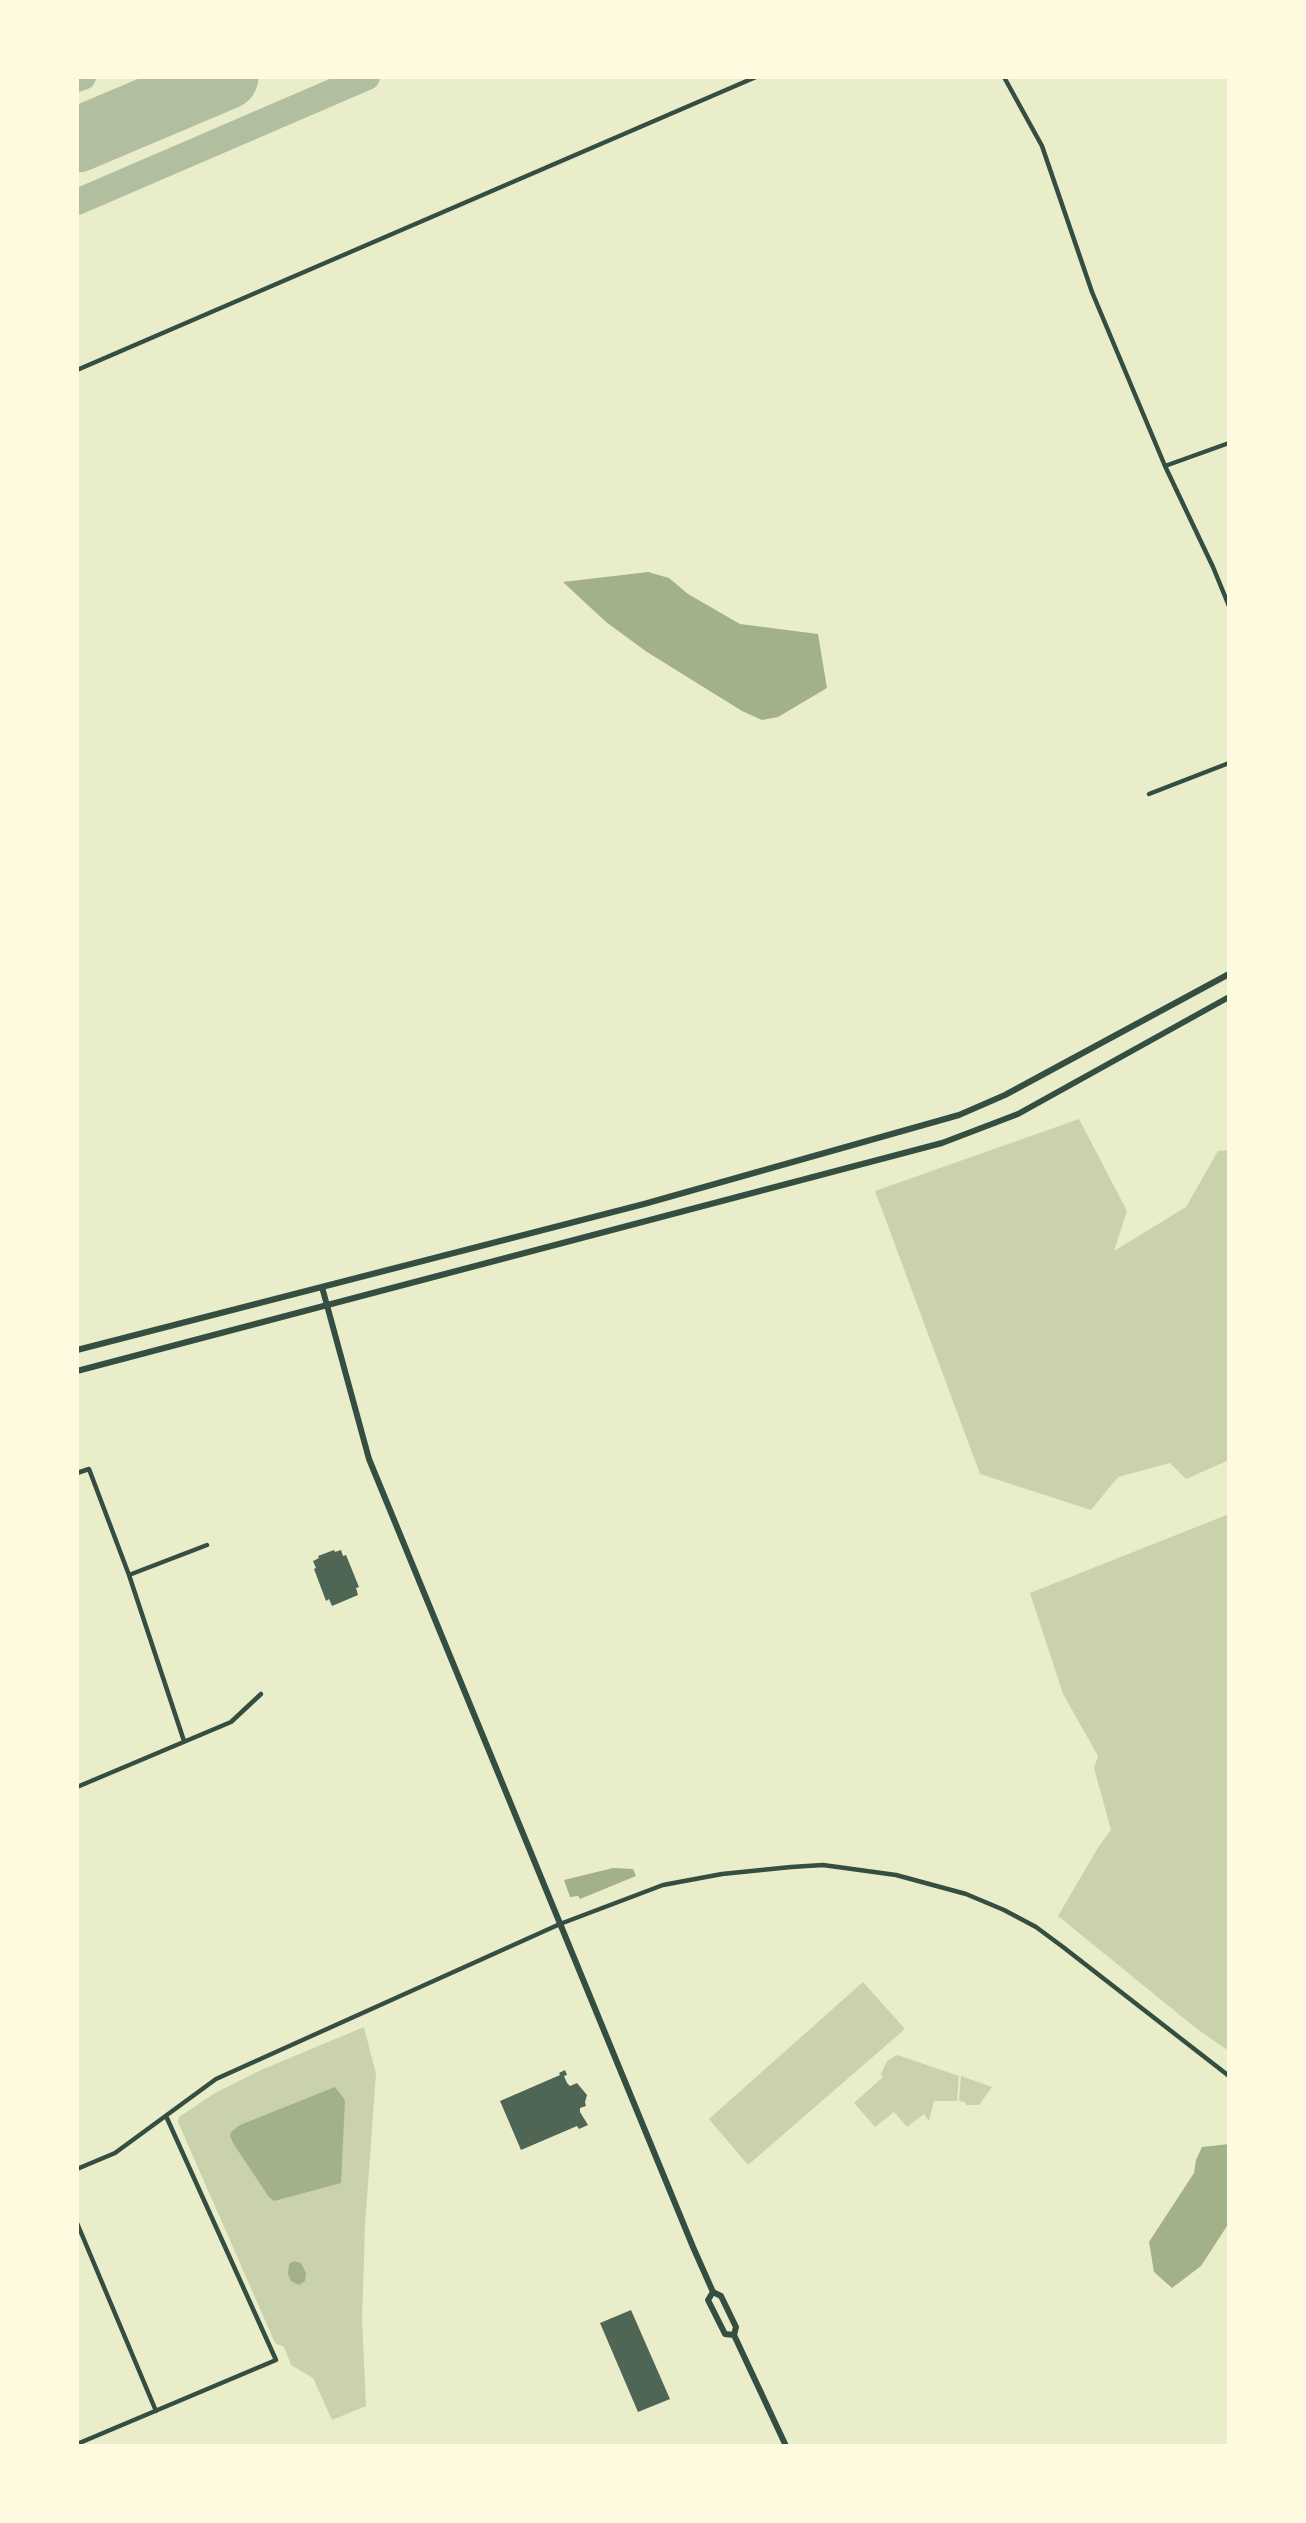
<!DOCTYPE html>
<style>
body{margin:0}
#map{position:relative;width:1306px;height:2523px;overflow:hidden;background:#e9edc9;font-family:Signika,sans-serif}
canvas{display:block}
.frame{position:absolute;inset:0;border:79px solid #fefae0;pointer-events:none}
</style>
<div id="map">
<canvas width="1306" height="2523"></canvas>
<div class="frame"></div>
</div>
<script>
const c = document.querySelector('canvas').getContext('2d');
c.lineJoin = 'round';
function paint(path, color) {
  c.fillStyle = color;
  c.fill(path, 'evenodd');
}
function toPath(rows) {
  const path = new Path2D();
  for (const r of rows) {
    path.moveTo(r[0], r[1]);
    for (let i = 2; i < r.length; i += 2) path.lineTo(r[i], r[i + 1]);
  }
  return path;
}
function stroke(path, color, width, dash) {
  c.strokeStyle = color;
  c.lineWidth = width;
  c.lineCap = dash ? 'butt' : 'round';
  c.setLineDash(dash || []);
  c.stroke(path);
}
const green = toPath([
 [1079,1119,1127,1211,1114,1251,1186,1207,1218,1151,1229,1150,1229,1460,1186,1479,1170,1463,1118,1477,1091,1510,980,1474,875,1191],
 [1229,1514,1229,2051,1197,2029,1058,1916,1099,1846,1111,1830,1094,1768,1098,1756,1063,1694,1030,1593],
 [863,1982,905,2029,748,2165,709,2119],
 [364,2027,376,2074,365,2225,362,2319,366,2406,332,2420,313,2378,291,2365,284,2347,275,2343,178,2122,179,2117,215,2093,261,2070],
 [897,2055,959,2076,957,2101,934,2101,929,2121,924,2114,907,2127,894,2112,875,2127,854,2103,883,2077,881,2074,887,2061],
 [961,2076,992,2087,979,2105,966,2105,965,2102,959,2101]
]);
const water = toPath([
 [648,572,669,578,688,594,740,624,818,634,827,688,778,717,762,720,742,711,647,652,606,622,563,582],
 [613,1868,633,1869,636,1876,580,1899,578,1896,570,1897,564,1880],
 [335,2087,345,2100,341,2183,274,2201,269,2197,233,2143,230,2136,231,2132,240,2125],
 [1229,2144,1229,2223,1201,2266,1172,2288,1154,2272,1149,2242,1194,2173,1196,2160,1202,2147],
 [294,2261,301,2263,306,2273,305,2281,299,2285,291,2281,288,2274,289,2264]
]);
const taxiway = toPath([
 [77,79,83,77],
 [77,202,367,77]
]);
const runway = toPath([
 [77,140,226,77]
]);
const building = toPath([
 [334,1550,335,1552,341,1550,343,1556,346,1555,359,1587,356,1588,358,1595,332,1606,329,1599,326,1601,314,1569,316,1568,313,1561,319,1558,318,1556],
 [565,2070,567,2075,564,2076,567,2083,570,2086,577,2083,587,2095,585,2102,586,2106,580,2108,580,2112,588,2125,579,2129,577,2126,521,2150,500,2101,560,2075,559,2073],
 [631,2310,670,2399,638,2412,600,2323]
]);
const minor = toPath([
 [1004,77,1042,146,1092,292,1165,466,1213,567,1229,606],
 [77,370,756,77],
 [1165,466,1229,443],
 [1149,794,1229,763],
 [77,1473,89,1469,129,1575,184,1741],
 [129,1575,207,1545],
 [77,1787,231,1722,261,1694],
 [77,2169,115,2153,216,2079,560,1924,663,1885,722,1874,791,1867,823,1865,896,1875,966,1894,1004,1910,1036,1927,1063,1947,1229,2076],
 [77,2223,156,2411],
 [77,2444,276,2360,166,2116]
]);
const tertiary = toPath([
 [322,1287,369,1459,693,2247,713,2292,721,2296,736,2327,734,2335,786,2446],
 [77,1350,644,1204,959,1115,1005,1095,1229,974],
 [77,1371,942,1143,1018,1114,1229,997],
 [713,2292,708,2300,725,2334,734,2335]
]);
paint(green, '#cad2ad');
paint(water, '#a3b18a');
stroke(taxiway, '#b2bea0', 26);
stroke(runway, '#b2bea0', 65);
paint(building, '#4f6655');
stroke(minor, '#344e41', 4.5);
stroke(tertiary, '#344e41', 6);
</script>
